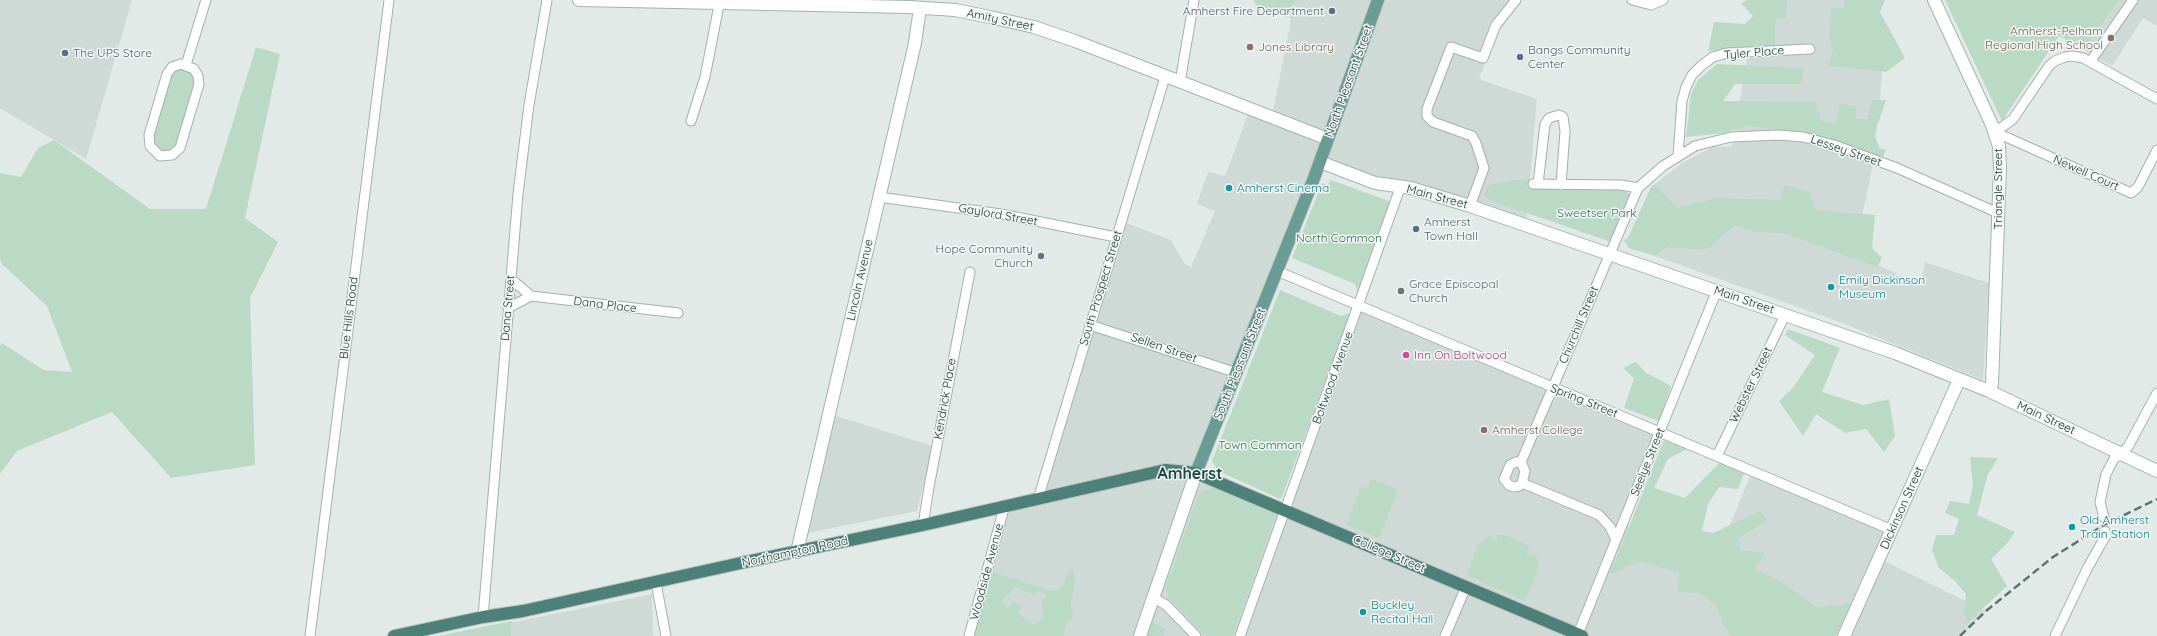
<!DOCTYPE html>
<style>
body{margin:0}
canvas{display:block;background:#e1eae7}
</style>
<canvas width="2157" height="636"></canvas>
<script>
const c = document.querySelector('canvas').getContext('2d');
c.lineJoin = 'round';
function paint(path, color) {
  c.fillStyle = color;
  c.fill(path, 'evenodd');
}
function toPath(rows) {
  const path = new Path2D();
  for (const r of rows) {
    path.moveTo(r[0], r[1]);
    for (let i = 2; i < r.length; i += 2) path.lineTo(r[i], r[i + 1]);
  }
  return path;
}
function stroke(path, color, width, dash) {
  c.strokeStyle = color;
  c.lineWidth = width;
  c.lineCap = dash ? 'butt' : 'round';
  c.setLineDash(dash || []);
  c.stroke(path);
}
function drawText(font, color, halo, rows, align = 'center') {
  c.font = font + ' Quicksand,sans-serif';
  c.lineWidth = 3;
  c.setLineDash([]);
  c.textBaseline = 'middle';
  c.strokeStyle = halo;
  c.fillStyle = color;
  for (const [text, x, y, turn = 0] of rows) {
    c.save();
    c.translate(x, y);
    c.rotate((+turn || 0) * Math.PI / 180);
    c.textAlign = isNaN(turn) ? turn : align;
    if (halo) c.strokeText(text, 0, 0);
    c.fillText(text, 0, 0);
    c.restore();
  }
}
const built = toPath([
 [0,0,132,0,86,159,0,108],
 [1291,0,1516,0,1498,27,1479,79,1537,99,1526,226,1320,162,1196,473,1285,510,1359,306,1660,432,1625,518,1640,549,1709,577,1752,471,1892,530,1880,559,1986,611,1960,636,969,636,1004,508,1038,499,1121,221,1171,240,1185,264,1191,267,1215,211,1197,204,1208,172,1225,176,1248,114,1272,117,1290,26],
 [1757,0,1871,0,1882,76,1873,164,1854,253,1920,285,1925,262,1989,283,1983,380,1845,324,1655,256,1696,229,1655,184,1682,163,1713,147,1732,146],
 [2119,0,2157,0,2157,26,2143,18,2112,66,2084,50],
 [833,415,933,446,917,511,808,533],
 [652,594,653,636,445,636]
]);
const green = toPath([
 [1253,0,1295,0,1288,18,1257,6],
 [1748,0,1787,0,1786,17,1775,19,1775,46,1708,51,1714,22,1745,24,1753,16,1741,3],
 [1843,0,1885,0,1880,12,1905,58,1886,72,1828,66,1833,50,1829,35,1832,8,1844,8],
 [1945,0,2119,0,2084,50,2059,36,2002,121],
 [256,47,280,54,245,218,278,242,250,298,255,465,171,478,112,412,17,451,0,474,0,346,2,343,44,370,72,372,47,306,2,264,0,259,0,173,21,177,38,148,54,140,150,209,206,209],
 [1717,64,1803,68,1802,84,1735,84,1723,101,1815,102,1822,122,1835,123,1841,104,1856,106,1856,119,1868,119,1872,100,1886,100,1874,135,1880,148,1886,150,1882,159,1810,135,1781,130,1747,126,1724,133,1686,137,1691,94,1698,80],
 [178,68,190,69,196,80,177,144,171,151,163,152,154,145,153,137,172,73],
 [1331,180,1389,201,1389,207,1358,292,1355,284,1292,258,1322,183,1327,185],
 [1514,180,1529,180,1529,188,1624,190,1631,195,1611,242,1486,199,1484,194,1488,185],
 [1655,184,1677,208,1717,198,1780,200,1785,185,1809,192,1816,210,1875,215,1872,248,1882,258,1877,267,1783,233,1755,232,1735,225,1706,250,1668,247,1655,256,1629,248,1624,241,1629,236,1651,187],
 [1280,290,1341,316,1351,313,1282,497,1280,499,1218,471,1212,461],
 [1788,329,1840,348,1822,392,1863,405,1889,399,1895,436,1884,452,1866,429,1845,433,1816,414,1803,436,1779,401,1792,389,1815,355,1785,335],
 [1636,362,1646,373,1671,386,1659,421,1624,408,1634,378,1623,368],
 [1664,440,1687,449,1668,459,1654,488,1685,498,1719,463,1744,473,1738,489,1719,487,1708,504,1702,531,1713,533,1761,511,1767,520,1738,539,1740,550,1765,553,1755,569,1785,584,1817,608,1851,603,1836,636,1731,636,1723,624,1716,606,1700,593,1678,592,1679,573,1641,561,1610,574],
 [1970,457,1998,458,1988,474,1977,515,2015,532,2009,541,1991,559,2007,586,1967,623,1964,613,1966,594,1955,581,1939,568,1932,550,1936,535,1954,535,1959,519,1945,513,1950,501,1969,504,1973,485],
 [1371,479,1398,490,1379,538,1346,525,1361,486,1367,488],
 [1215,488,1273,511,1276,515,1233,636,1205,636,1169,598,1166,587,1198,496,1202,491],
 [1496,534,1508,536,1521,541,1531,549,1527,552,1527,554,1532,556,1533,552,1538,561,1539,567,1525,601,1466,575,1478,545,1489,535,1494,535,1492,539,1497,540,1498,537],
 [1072,566,1075,581,1071,604,1073,617,1066,623,1064,636,972,636,993,572,1048,590,1056,591,1063,584],
 [1016,587,1033,595,1040,591,1046,595,1042,602,1043,618,1034,625,1017,614,1022,607,1013,602,1008,609,1001,602],
 [512,621,511,636,438,636],
 [1152,622,1166,629,1162,636,1146,636]
]);
const minor = toPath([
 [1632,0,1651,5,1663,0],
 [2090,62,2133,0],
 [181,64,194,69,198,76,199,84,180,148,172,155,160,156,150,146,149,135,167,74,172,67,181,64],
 [186,65,206,0],
 [1180,82,1194,0],
 [691,121,705,77,720,0],
 [1995,132,2013,119,2049,66,2055,61,2065,57,2072,56,2083,58,2157,99],
 [1995,132,2131,193,2138,187,2157,150],
 [1678,156,1682,101,1686,87,1692,75,1702,65,1713,57,1727,53,1810,49],
 [1533,184,1621,185,1638,188,1663,166,1695,146,1731,137,1779,135,1803,137,1834,145,1897,168,1998,213],
 [1538,184,1545,124,1549,118,1559,115,1563,117,1565,131,1561,185],
 [879,197,1001,214,1116,237],
 [1470,206,1484,168,1476,143,1472,136,1433,122,1427,116,1427,109,1451,47,1483,58,1496,25,1516,0],
 [1277,271,1892,530],
 [511,279,531,296],
 [508,308,531,296,678,313],
 [1090,325,1237,373],
 [1717,456,1785,315],
 [1516,462,1521,462,1525,471,1522,483,1519,486,1514,487,1509,485,1504,479,1510,465,1516,462],
 [1521,462,1638,188],
 [1522,483,1599,515,1610,527,1616,540],
 [1038,499,1165,77],
 [2104,517,2100,502,2106,474,2114,459,2128,447,2157,393],
 [923,525,929,487,970,272],
 [656,583,666,636],
 [1154,598,1166,605,1196,636],
 [483,617,518,194,529,105,547,0],
 [1578,634,1717,290],
 [310,636,389,0],
 [969,636,1004,508],
 [1240,636,1400,188],
 [1445,636,1466,587],
 [2055,636,2087,569,2106,535,2105,531]
]);
const secondary = toPath([
 [579,0,909,7,955,10,990,17,1034,27,1075,41,1328,139],
 [1934,0,1992,125,1999,146,2000,168,1992,384,1989,391],
 [1320,162,1375,183,1411,188,1470,206,1895,353,1989,391,2157,471],
 [797,552,915,43,920,8],
 [1140,636,1196,473],
 [1844,636,1959,380]
]);
const primary = toPath([
 [1196,473,1314,178,1378,0]
]);
const trunk = toPath([
 [394,636,483,617,523,611,750,561,923,525,1165,470,1196,473,1582,636]
]);
const rail = toPath([
 [1960,636,1986,611,2053,557,2104,525,2157,499]
]);
const markers = [
 [1332,11,4,"#5c6f8a"],
 [2111,38,4,"#8d6e63"],
 [1250,47,4,"#8d6e63"],
 [65,53,4,"#5c6f8a"],
 [1520,57,4,"#5c6f8a"],
 [1229,188,4,"#0f9aa8"],
 [1416,229,4,"#5c6f8a"],
 [1041,256,4,"#6b7280"],
 [1831,287,4,"#0f9aa8"],
 [1401,291,4,"#6b7280"],
 [1406,355,4,"#d1479c"],
 [1484,430,4,"#8d6e63"],
 [2072,527,4,"#0f9aa8"],
 [1363,612,4,"#0f9aa8"]
];
const serviceNames = [
 ["Amherst Fire Department",1324,11,"right"],
 ["Bangs Community",1528,50],
 ["Center",1528,64],
 ["The UPS Store",73,53],
 ["Amherst",1424,222],
 ["Town Hall",1424,236]
];
const streetNames = [
 ["Amity Street",1000,20,12],
 ["Tyler Place",1754,53,-5],
 ["North Pleasant Street",1349,81,-70],
 ["Lessey Street",1846,151,19],
 ["Newell Court",2086,173,24],
 ["Triangle Street",1998,189,-90],
 ["Main Street",1437,197,15],
 ["Gaylord Street",998,215,10],
 ["Lincoln Avenue",860,280,-77],
 ["South Prospect Street",1101,288,-73],
 ["Main Street",1744,300,19],
 ["Dana Place",605,305,7],
 ["Dana Street",508,308,-85],
 ["Blue Hills Road",349,318,-83],
 ["Churchill Street",1579,325,-67],
 ["Sellen Street",1164,348,19],
 ["South Pleasant Street",1240,364,-68],
 ["Boltwood Avenue",1333,378,-70],
 ["Webster Street",1751,385,-64],
 ["Kendrick Place",945,399,-80],
 ["Spring Street",1584,401,22],
 ["Main Street",2046,418,25],
 ["Seelye Street",1648,462,-68],
 ["Dickinson Street",1902,508,-66],
 ["Northampton Road",795,552,-12],
 ["College Street",1389,554,23],
 ["Woodside Avenue",987,572,-75]
];
const educationNames = [
 ["Amherst-Pelham",2103,31,"right"],
 ["Regional High School",2103,45,"right"],
 ["Jones Library",1258,47],
 ["Amherst College",1492,430]
];
const cultureNames = [
 ["Amherst Cinema",1237,188],
 ["Emily Dickinson",1839,280],
 ["Museum",1839,294],
 ["Old Amherst",2080,520],
 ["Train Station",2080,534],
 ["Buckley",1371,605],
 ["Recital Hall",1371,619]
];
const parkNames = [
 ["Sweetser Park",1597,213],
 ["North Common",1339,238],
 ["Town Common",1260,445]
];
const worshipNames = [
 ["Hope Community",1033,249],
 ["Church",1033,263],
 ["Grace Episcopal",1409,284,"left"],
 ["Church",1409,298,"left"]
];
const hotelNames = [
 ["Inn On Boltwood",1414,355]
];
const districtNames = [
 ["Amherst",1190,474]
];
paint(built, '#cfdad6');
paint(green, '#bbdac6');
stroke(minor, '#a4b1ae', 11);
stroke(secondary, '#a0b5af', 14);
stroke(primary, '#bdc4c2', 14);
stroke(trunk, '#bdc4c2', 14);
stroke(minor, '#fff', 9);
stroke(secondary, '#fff', 12);
stroke(primary, '#689c94', 12);
stroke(trunk, '#4c8078', 12);
stroke(rail, '#5d7570', 2.5, [8, 4]);
for (const [x, y, r, color] of markers) {
  const dot = new Path2D();
  dot.arc(x, y, r, 0, 2 * Math.PI);
  c.fillStyle = color;
  c.fill(dot);
  stroke(dot, '#f1f7f4', 1.5);
}
drawText('12px', '#4e5e75', '#f1f7f4', serviceNames, 'left');
drawText('12px', '#223935', '#f1f7f4', streetNames);
drawText('12px', '#785e54', '#f1f7f4', educationNames, 'left');
drawText('12px', '#0d838f', '#f1f7f4', cultureNames, 'left');
drawText('12px', '#306d4d', '#f1f7f4', parkNames);
drawText('12px', '#5b616d', '#f1f7f4', worshipNames, 'right');
drawText('12px', '#b23c85', '#f1f7f4', hotelNames, 'left');
drawText('bold 16px', '#204a43', '#f1f7f4', districtNames);
</script>
